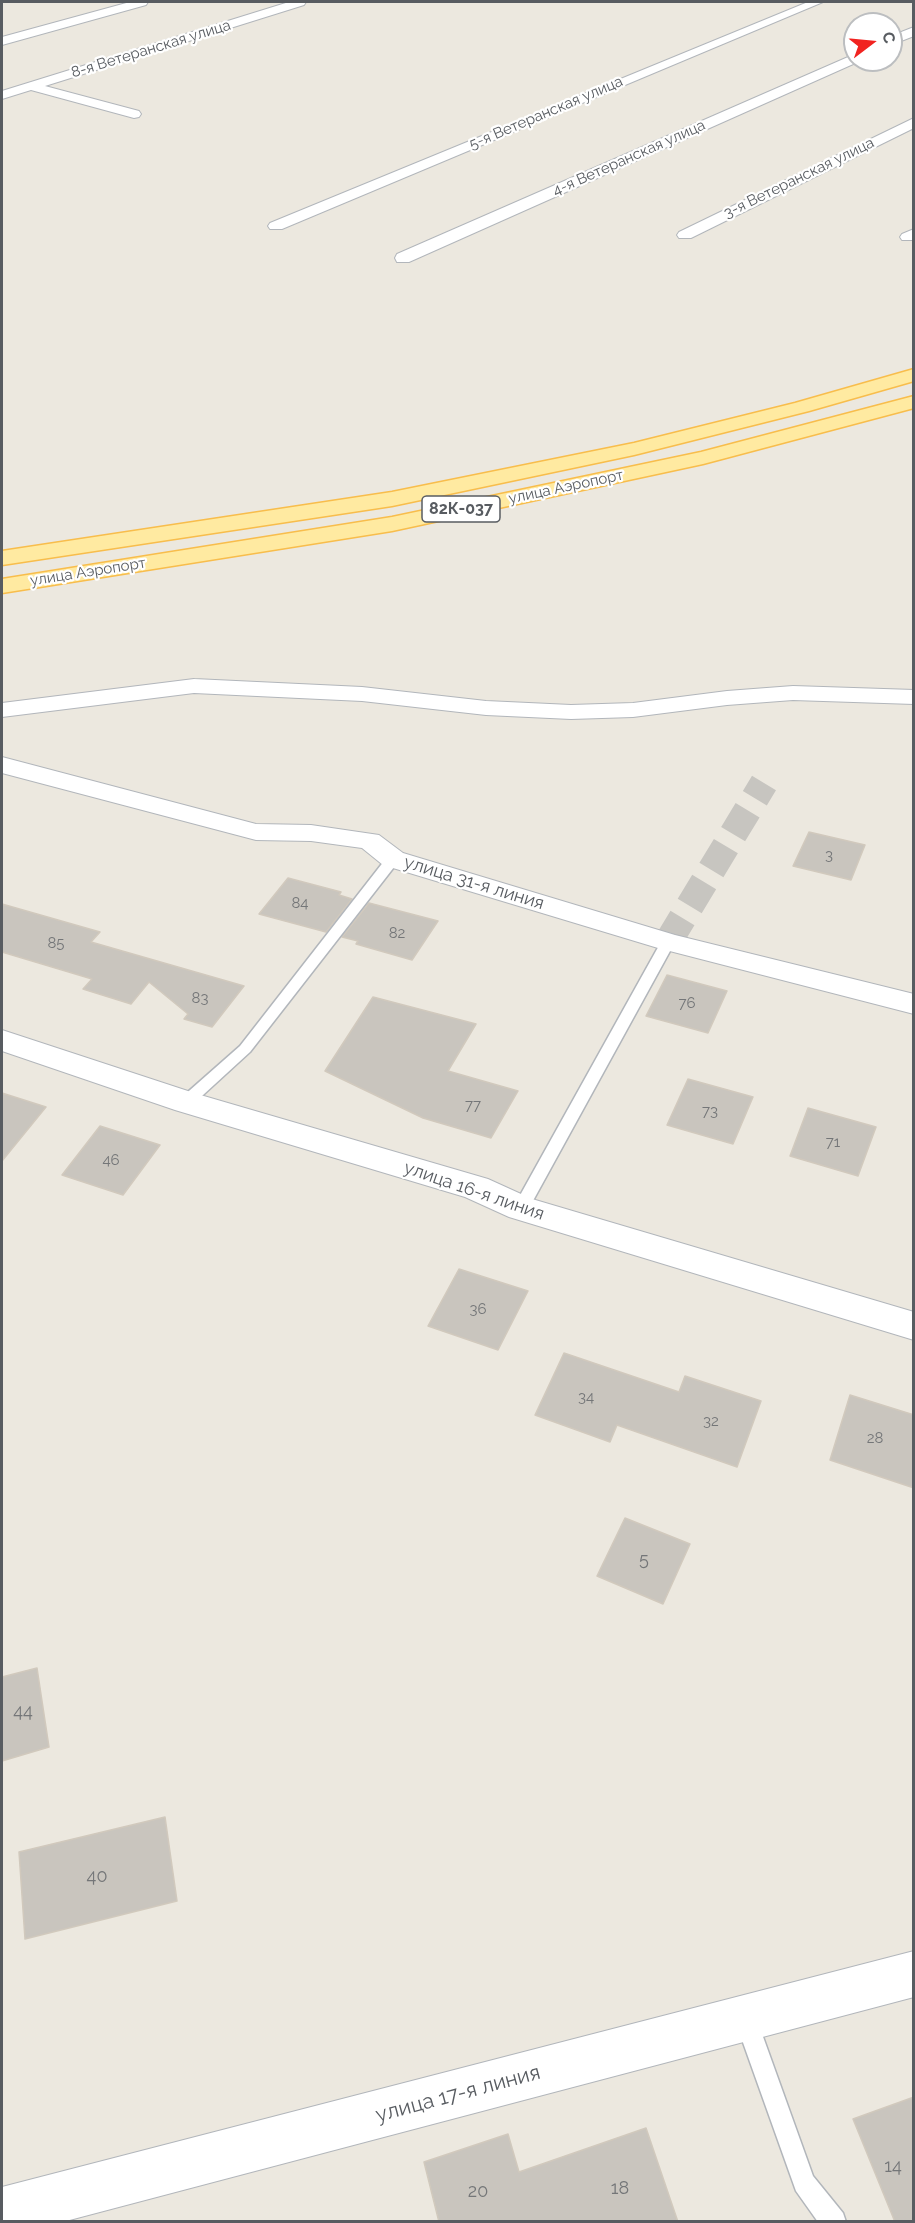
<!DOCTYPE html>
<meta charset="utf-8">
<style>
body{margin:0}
#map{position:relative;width:915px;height:2223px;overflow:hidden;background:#ece8df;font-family:Raleway,sans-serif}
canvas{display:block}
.frame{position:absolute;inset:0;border:3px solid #585c61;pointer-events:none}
.north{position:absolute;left:843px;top:12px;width:60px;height:60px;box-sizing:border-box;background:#fff;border:2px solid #bcbec0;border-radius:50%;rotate:74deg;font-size:16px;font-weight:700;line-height:24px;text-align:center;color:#585c61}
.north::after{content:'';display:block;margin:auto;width:21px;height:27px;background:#f12320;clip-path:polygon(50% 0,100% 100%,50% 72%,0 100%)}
</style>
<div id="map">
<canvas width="915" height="2223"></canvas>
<div class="frame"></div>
<div class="north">С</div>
</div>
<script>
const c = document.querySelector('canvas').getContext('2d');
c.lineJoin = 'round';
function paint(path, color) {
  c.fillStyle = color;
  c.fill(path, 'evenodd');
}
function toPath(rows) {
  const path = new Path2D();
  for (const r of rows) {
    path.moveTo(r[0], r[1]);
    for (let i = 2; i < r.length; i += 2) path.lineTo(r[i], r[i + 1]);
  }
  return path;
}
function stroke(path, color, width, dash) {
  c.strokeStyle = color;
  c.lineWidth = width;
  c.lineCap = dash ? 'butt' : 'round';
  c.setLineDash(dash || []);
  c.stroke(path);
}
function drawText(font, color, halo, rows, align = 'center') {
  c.font = font + ' Raleway,sans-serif';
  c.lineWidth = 4.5;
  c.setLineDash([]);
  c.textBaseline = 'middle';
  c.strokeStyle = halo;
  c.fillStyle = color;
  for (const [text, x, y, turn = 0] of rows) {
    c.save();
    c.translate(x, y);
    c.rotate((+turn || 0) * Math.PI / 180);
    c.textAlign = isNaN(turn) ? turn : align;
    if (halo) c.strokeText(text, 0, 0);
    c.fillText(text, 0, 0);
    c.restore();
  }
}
const building = toPath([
 [809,832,865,845,851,880,793,866,809,832],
 [288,878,341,892,339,895,352,899,326,932,259,914,288,878],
 [369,903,438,921,412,960,356,944,358,941,342,937,369,903],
 [2,904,100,932,91,942,244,986,212,1027,184,1019,188,1014,149,982,131,1004,83,989,92,979,2,952,2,904],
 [667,975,727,991,708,1033,646,1016,667,975],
 [373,997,476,1024,448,1071,518,1091,491,1138,423,1118,325,1071,373,997],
 [688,1079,753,1097,733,1144,667,1125,688,1079],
 [2,1093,46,1107,2,1161,2,1093],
 [808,1108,876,1127,858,1176,790,1156,808,1108],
 [100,1126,160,1145,123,1195,62,1175,100,1126],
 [459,1269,528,1291,498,1350,428,1326,459,1269],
 [564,1353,679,1392,685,1376,761,1401,737,1467,617,1425,610,1442,535,1415,564,1353],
 [850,1395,914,1415,914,1488,830,1460,850,1395],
 [625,1518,690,1544,663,1604,597,1576,625,1518],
 [37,1668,49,1747,2,1761,2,1677,37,1668],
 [165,1817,177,1901,25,1939,19,1852,165,1817],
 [914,2097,914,2222,895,2222,853,2119,914,2097],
 [646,2128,678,2222,439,2222,424,2162,508,2134,519,2172,646,2128]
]);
const minorTunnel = toPath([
 [668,942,764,783]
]);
const service = toPath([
 [393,855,399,859,398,862,250,1052,191,1106,181,1106,179,1102,181,1098,240,1046,388,856,393,855],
 [668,938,675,942,529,1208,527,1212,515,1212,513,1208,661,942,668,938],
 [746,2009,754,2012,757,2020,813,2176,843,2213,846,2222,818,2222,796,2191,735,2020,738,2012,746,2009]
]);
const minor = toPath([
 [130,2,148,2,146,5,2,45,2,37,130,2],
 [289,2,306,2,304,5,45,86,139,111,141,114,139,117,134,118,31,90,2,99,2,91,289,2],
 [808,2,823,2,282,229,270,229,268,226,270,223,808,2],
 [914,27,914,36,891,45,891,36,914,27],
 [855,54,855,60,860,61,409,262,397,262,395,258,397,254,855,54],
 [914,118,914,128,691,238,679,238,677,235,679,232,914,118],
 [914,229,914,240,902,240,900,237,902,234,914,229],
 [194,679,362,687,486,701,571,705,633,703,727,691,793,686,914,690,914,704,793,700,727,705,633,717,571,719,486,715,362,701,194,693,2,717,2,703,194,679],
 [2,757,256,824,311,825,379,835,403,853,675,935,914,994,914,1014,658,948,383,865,362,848,311,841,256,840,2,773,2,757],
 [2,1030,197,1094,488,1179,532,1199,914,1312,914,1340,509,1217,465,1197,175,1110,2,1051,2,1030],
 [914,1951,914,1997,62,2222,2,2222,2,2187,914,1951]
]);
const primary = toPath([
 [914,369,914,381,809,411,634,455,392,506,2,565,2,551,392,492,634,443,795,403,914,369],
 [914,396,914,408,703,464,392,531,2,593,2,579,392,517,701,452,914,396]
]);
const farStreetnames = [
 ["8-я Ветеранская улица",151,49,-17],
 ["5-я Ветеранская улица",546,113,-23],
 ["4-я Ветеранская улица",629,158,-24],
 ["3-я Ветеранская улица",799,178,-26],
 ["улица Аэропорт",566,487,-12],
 ["улица Аэропорт",88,572,-9]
];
const numberNames = [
 ["3",829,855],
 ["84",300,903],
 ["82",397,933],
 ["85",56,943],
 ["83",200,998],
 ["76",687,1003],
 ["77",473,1105],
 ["73",710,1111],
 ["71",833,1142],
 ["46",111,1160],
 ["36",478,1309],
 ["34",586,1397],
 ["32",711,1421],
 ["28",875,1438]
];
const shields = [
 [461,509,78]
];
const shieldNames = [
 ["82К-037",461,509]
];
const streetNames = [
 ["улица 31-я линия",474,883,17],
 ["улица 16-я линия",474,1191,19]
];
const nearNumbernames = [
 ["5",644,1560],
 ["44",23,1712],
 ["40",97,1877],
 ["14",893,2167],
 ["18",620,2189],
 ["20",478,2192]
];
const nearStreetnames = [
 ["улица 17-я линия",458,2094,-15]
];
paint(building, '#c9c5be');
stroke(building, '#d1c9bd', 1.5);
stroke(minorTunnel, '#c7c5c0', 28, [28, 14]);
stroke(service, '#b2b6bb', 3);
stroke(minor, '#b2b6bb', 2);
stroke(primary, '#f8bd4c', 3);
paint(service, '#fff');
paint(minor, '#fff');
paint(primary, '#ffeaa1');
drawText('15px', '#585c61', '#fff', farStreetnames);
drawText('15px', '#747678', null, numberNames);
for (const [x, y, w] of shields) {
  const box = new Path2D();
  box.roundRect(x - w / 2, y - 13, w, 26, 4.5);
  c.fillStyle = '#fff';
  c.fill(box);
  stroke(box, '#585c61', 1.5);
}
drawText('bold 16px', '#585c61', null, shieldNames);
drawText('18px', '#585c61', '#fff', streetNames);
drawText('18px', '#747678', null, nearNumbernames);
drawText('21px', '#585c61', '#fff', nearStreetnames);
</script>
